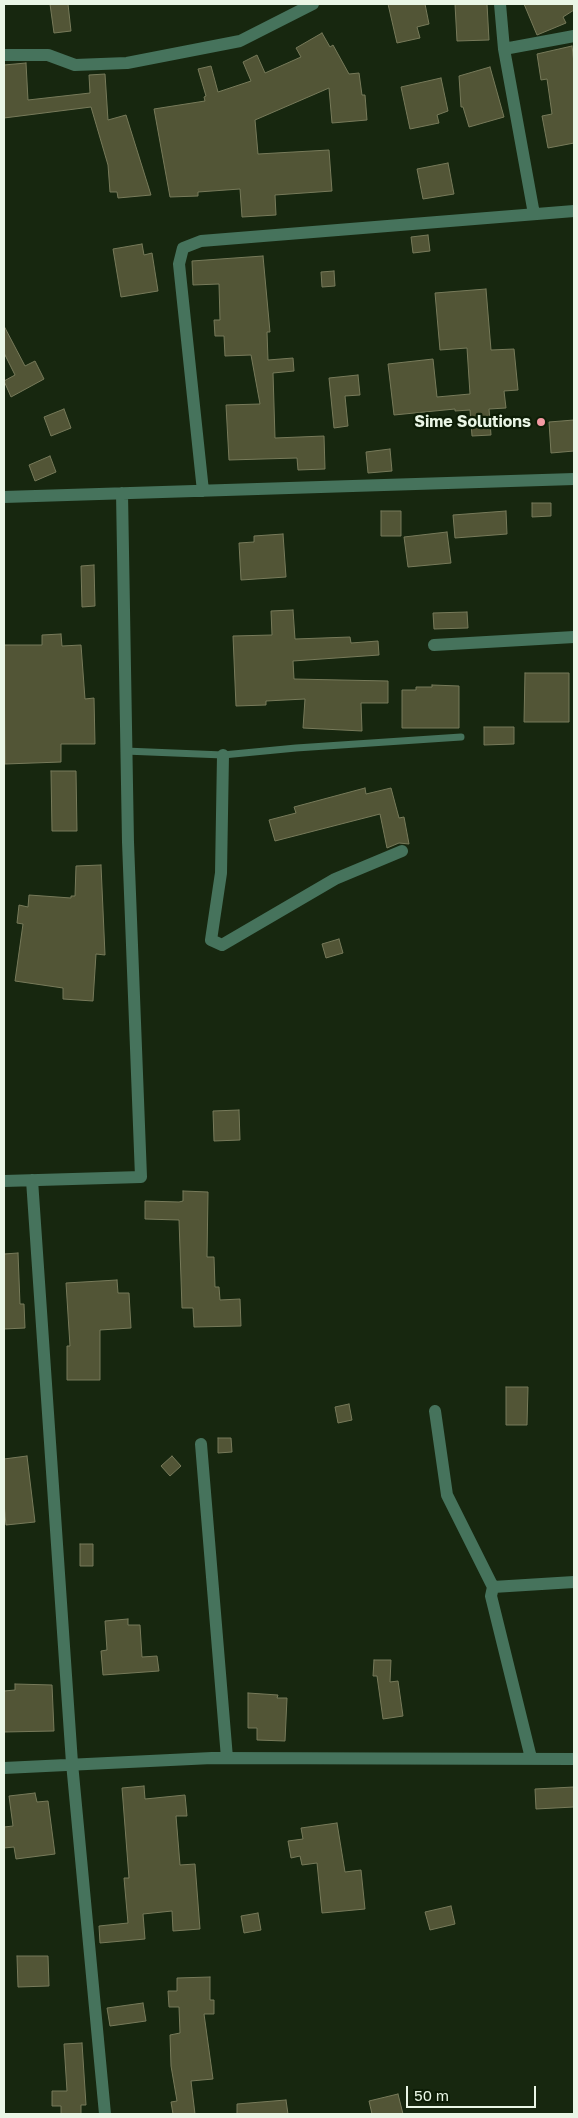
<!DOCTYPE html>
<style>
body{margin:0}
#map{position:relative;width:578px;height:2118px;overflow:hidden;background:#17270f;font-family:"Golos Text",sans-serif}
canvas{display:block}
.frame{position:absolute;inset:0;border:5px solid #eaf6e6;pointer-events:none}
.scale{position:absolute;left:406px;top:2086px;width:130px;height:22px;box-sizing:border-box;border:2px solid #eaf6e6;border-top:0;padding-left:6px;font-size:15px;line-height:18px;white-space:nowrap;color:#eaf6e6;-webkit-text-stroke:4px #0d1d06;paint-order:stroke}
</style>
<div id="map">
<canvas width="578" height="2118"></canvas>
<div class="frame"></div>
<div class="scale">50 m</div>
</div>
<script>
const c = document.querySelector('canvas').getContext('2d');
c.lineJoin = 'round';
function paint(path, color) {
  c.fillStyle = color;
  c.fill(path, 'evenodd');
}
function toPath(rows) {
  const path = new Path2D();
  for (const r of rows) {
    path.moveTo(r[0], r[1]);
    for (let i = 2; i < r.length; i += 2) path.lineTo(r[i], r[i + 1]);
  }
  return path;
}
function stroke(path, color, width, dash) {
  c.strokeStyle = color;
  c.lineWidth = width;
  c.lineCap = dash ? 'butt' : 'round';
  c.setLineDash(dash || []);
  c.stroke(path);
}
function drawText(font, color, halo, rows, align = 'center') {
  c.font = font + ' "Golos Text",sans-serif';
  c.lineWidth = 4.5;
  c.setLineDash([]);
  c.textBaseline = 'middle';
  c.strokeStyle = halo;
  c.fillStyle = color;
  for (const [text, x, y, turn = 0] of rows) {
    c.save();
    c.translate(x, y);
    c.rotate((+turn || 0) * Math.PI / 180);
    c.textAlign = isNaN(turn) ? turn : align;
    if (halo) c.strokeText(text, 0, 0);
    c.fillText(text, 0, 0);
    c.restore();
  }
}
const building = toPath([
 [50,4,68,4,71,31,54,33,50,4],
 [388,4,425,4,429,24,417,27,420,38,397,43,388,4],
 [455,4,487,4,489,40,457,41,455,4],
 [524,4,574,4,574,10,563,17,566,23,537,35,524,4],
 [322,33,330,47,333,45,349,74,359,73,362,95,365,95,367,120,332,123,329,88,255,120,258,154,329,150,332,191,275,195,276,215,242,217,240,189,198,192,198,196,170,197,154,109,205,101,204,97,206,96,198,69,211,66,218,92,251,81,243,62,257,55,265,73,301,57,296,48,322,33],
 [572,46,574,63,574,143,548,148,542,116,552,114,547,79,541,80,537,54,572,46],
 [26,63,28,100,90,93,89,75,105,74,108,120,126,115,151,195,118,198,117,192,110,192,108,165,91,107,4,118,4,65,26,63],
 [490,67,504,117,469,127,463,107,461,107,459,76,490,67],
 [441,78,448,111,437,115,439,123,410,129,401,87,441,78],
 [448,163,454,194,423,199,417,169,448,163],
 [428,235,430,251,413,253,411,237,428,235],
 [142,244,144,255,152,253,158,291,121,297,113,249,142,244],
 [263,256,270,332,267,332,268,360,293,358,294,371,273,373,275,438,324,436,325,469,298,470,297,458,229,460,226,405,260,404,251,355,225,356,224,336,215,336,214,320,220,320,219,284,193,285,192,261,263,256],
 [334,271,335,286,322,287,321,272,334,271],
 [486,289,491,350,514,349,518,390,504,391,506,408,489,409,491,435,472,436,470,410,455,411,455,409,394,415,388,364,433,359,437,397,470,394,467,348,440,350,435,293,486,289],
 [4,326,25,366,35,361,44,379,11,397,4,381,15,375,4,353,4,326],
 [358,375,360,395,345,396,348,426,334,428,329,378,358,375],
 [64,409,71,428,51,436,44,417,64,409],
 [574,420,574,451,551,453,549,422,574,420],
 [390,449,392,471,368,473,366,452,390,449],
 [50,456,56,472,35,481,29,465,50,456],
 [532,503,551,503,551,516,532,517,532,503],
 [381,511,401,511,401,536,381,536,381,511],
 [506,511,507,534,455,538,453,515,506,511],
 [447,532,451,563,408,567,404,537,447,532],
 [283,534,286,577,241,580,239,543,254,542,254,536,283,534],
 [94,565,95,606,82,607,81,566,94,565],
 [293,610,295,639,350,637,351,643,378,641,379,655,293,661,294,679,388,681,388,703,361,703,362,731,303,728,305,699,266,701,266,705,236,706,233,636,272,635,271,611,293,610],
 [467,612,468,628,434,629,433,613,467,612],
 [61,634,62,646,81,645,85,699,94,698,95,744,61,744,61,762,5,764,4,645,42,645,42,635,61,634],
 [525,673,569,673,569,722,524,722,525,673],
 [432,685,459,686,459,728,402,728,402,690,416,690,416,687,432,687,432,685],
 [484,727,514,727,514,744,484,745,484,727],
 [51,771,76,771,77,831,52,831,51,771],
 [365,788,366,794,391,788,399,818,404,817,409,844,399,843,387,848,380,814,275,841,269,820,296,813,294,807,365,788],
 [101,865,105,955,96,954,93,1001,63,999,63,988,15,981,23,924,17,923,19,905,28,907,29,895,71,898,71,896,75,896,76,866,101,865],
 [339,939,343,953,326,958,322,944,339,939],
 [239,1110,240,1140,214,1141,213,1111,239,1110],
 [183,1191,208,1192,207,1257,214,1257,215,1287,219,1287,220,1300,240,1299,241,1326,194,1327,193,1308,182,1308,179,1220,145,1219,145,1201,179,1202,183,1201,183,1191],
 [18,1253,20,1304,24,1304,25,1328,4,1329,4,1254,18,1253],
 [117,1280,118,1293,129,1293,131,1328,100,1330,100,1380,67,1380,67,1346,70,1346,66,1283,117,1280],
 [506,1387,528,1387,527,1425,506,1425,506,1387],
 [349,1404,352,1420,338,1423,335,1407,349,1404],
 [218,1438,231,1438,232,1452,218,1453,218,1438],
 [27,1456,35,1522,6,1525,4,1503,4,1459,27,1456],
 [172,1456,181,1466,170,1476,161,1466,172,1456],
 [80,1544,93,1544,93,1566,80,1566,80,1544],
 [128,1619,128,1625,140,1625,142,1657,157,1656,159,1671,103,1675,101,1651,107,1650,105,1621,128,1619],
 [374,1660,391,1660,390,1682,398,1681,403,1716,383,1719,377,1676,373,1676,374,1660],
 [15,1684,52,1685,54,1731,4,1732,4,1691,15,1690,15,1684],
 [248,1693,278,1695,277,1698,287,1698,285,1741,257,1740,257,1728,248,1728,248,1693],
 [144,1786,145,1799,185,1795,187,1816,176,1816,180,1865,195,1864,200,1929,173,1931,172,1911,143,1914,145,1939,100,1943,99,1926,128,1923,124,1878,129,1878,122,1788,144,1786],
 [574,1787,574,1807,536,1809,535,1789,574,1787],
 [35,1793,37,1802,48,1801,55,1854,16,1859,14,1847,4,1848,4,1827,13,1826,9,1796,35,1793],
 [337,1823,345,1872,361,1870,365,1909,322,1913,317,1863,302,1865,300,1856,291,1858,288,1841,303,1839,301,1828,337,1823],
 [451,1906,455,1924,430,1930,425,1912,451,1906],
 [258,1913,261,1930,244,1933,241,1916,258,1913],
 [17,1956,48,1956,49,1986,18,1987,17,1956],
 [210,1977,210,2000,214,2000,214,2014,204,2014,213,2079,191,2081,195,2114,173,2114,171,2102,177,2101,171,2066,170,2035,180,2033,179,2007,169,2007,168,1991,177,1991,177,1978,210,1977],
 [143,2003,146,2021,110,2026,107,2008,143,2003],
 [82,2043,86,2105,81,2105,81,2114,61,2114,61,2106,52,2106,52,2091,67,2091,64,2044,82,2043],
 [398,2094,403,2114,372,2114,369,2101,398,2094],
 [286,2100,288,2114,237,2114,237,2104,286,2100]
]);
const lane = toPath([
 [125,751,223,755,296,748,461,737]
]);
const street = toPath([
 [500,4,504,49,534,214],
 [504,49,574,36],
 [4,55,48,55,75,65,127,63,240,41,313,4],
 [203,491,179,264,183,248,201,241,574,211],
 [4,497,574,479],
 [434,645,574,637],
 [223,755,221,873,211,940,222,945,335,879,402,851],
 [32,1180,72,1763,105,2114],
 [4,1181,141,1177,128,842,122,493],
 [435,1411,447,1495,493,1587,491,1596,531,1758],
 [201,1444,227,1758],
 [493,1587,574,1582],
 [4,1768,212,1758,574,1759]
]);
const markers = [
 [541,422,5,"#f49aa3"]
];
const poiNames = [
 ["Sime Solutions",531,422]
];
paint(building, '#525536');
stroke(building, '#777a5a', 1);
stroke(lane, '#46735c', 7);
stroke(street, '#46735c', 12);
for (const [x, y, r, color] of markers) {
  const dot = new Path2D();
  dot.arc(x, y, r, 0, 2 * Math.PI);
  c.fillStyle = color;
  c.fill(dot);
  stroke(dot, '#0d1d06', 2);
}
drawText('bold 16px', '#eaf6e6', '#0d1d06', poiNames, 'right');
</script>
